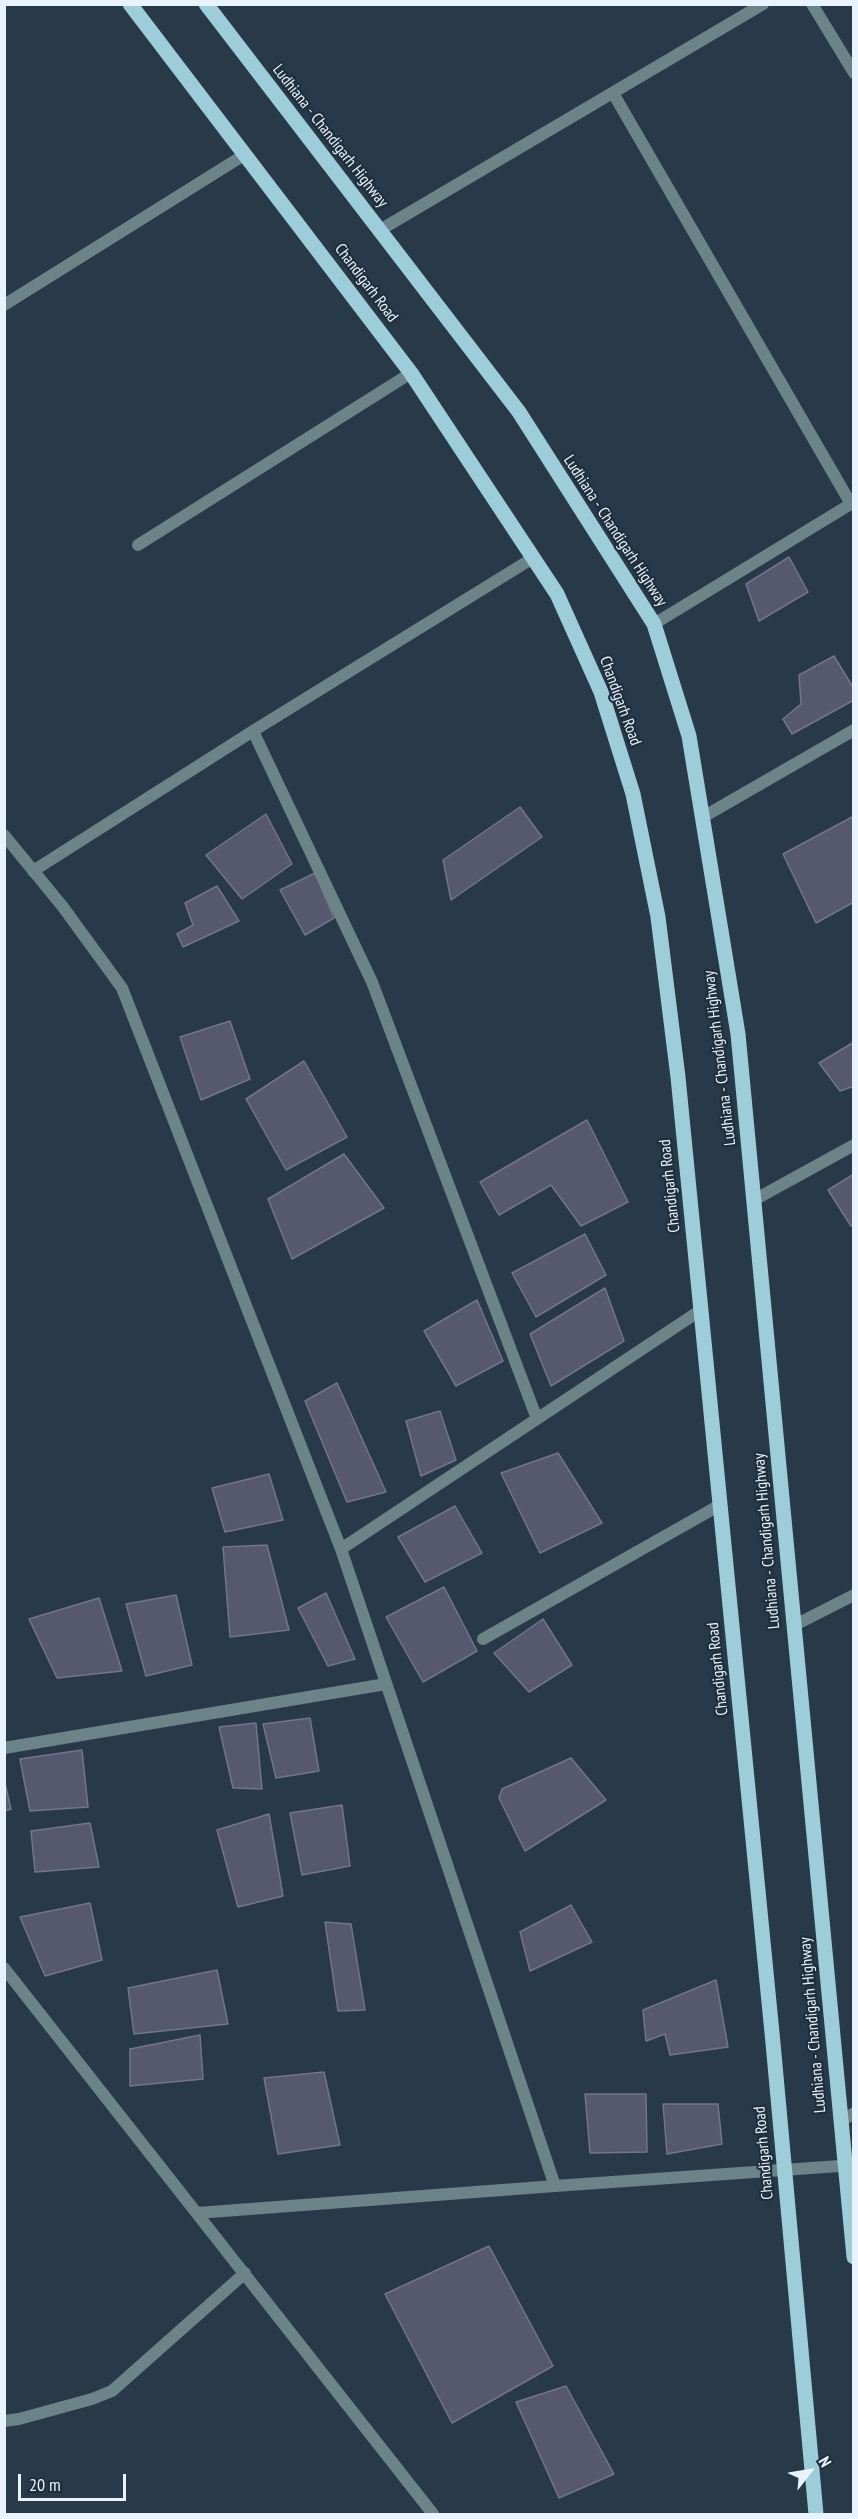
<!DOCTYPE html>
<style>
body{margin:0}
#map{position:relative;width:858px;height:2519px;overflow:hidden;background:#283949;font-family:"PT Sans Narrow",sans-serif}
canvas{display:block}
.frame{position:absolute;inset:0;border:6px solid #e8f3fd;pointer-events:none}
.north{position:absolute;left:780px;top:2441px;width:60px;height:60px;-webkit-text-stroke:4px #1f2f3e;paint-order:stroke;rotate:59deg;font-size:16px;font-weight:700;line-height:24px;text-align:center;color:#e8f3fd}
.north::after{content:'';display:block;margin:auto;width:21px;height:27px;background:#e8f3fd;clip-path:polygon(50% 0,100% 100%,50% 72%,0 100%)}
.scale{position:absolute;left:18px;top:2474px;width:108px;height:27px;box-sizing:border-box;border:3px solid #e8f3fd;border-top:0;padding-left:8px;font-size:18px;line-height:21px;white-space:nowrap;color:#e8f3fd;-webkit-text-stroke:4px #1f2f3e;paint-order:stroke}
</style>
<div id="map">
<canvas width="858" height="2519"></canvas>
<div class="frame"></div>
<div class="north">N</div>
<div class="scale">20 m</div>
</div>
<script>
const c = document.querySelector('canvas').getContext('2d');
c.lineJoin = 'round';
function paint(path, color) {
  c.fillStyle = color;
  c.fill(path, 'evenodd');
}
function toPath(rows) {
  const path = new Path2D();
  for (const r of rows) {
    path.moveTo(r[0], r[1]);
    for (let i = 2; i < r.length; i += 2) path.lineTo(r[i], r[i + 1]);
  }
  return path;
}
function stroke(path, color, width, dash) {
  c.strokeStyle = color;
  c.lineWidth = width;
  c.lineCap = dash ? 'butt' : 'round';
  c.setLineDash(dash || []);
  c.stroke(path);
}
function drawText(font, color, halo, rows, align = 'center') {
  c.font = font + ' "PT Sans Narrow",sans-serif';
  c.lineWidth = 4.5;
  c.setLineDash([]);
  c.textBaseline = 'middle';
  c.strokeStyle = halo;
  c.fillStyle = color;
  for (const [text, x, y, turn = 0] of rows) {
    c.save();
    c.translate(x, y);
    c.rotate((+turn || 0) * Math.PI / 180);
    c.textAlign = isNaN(turn) ? turn : align;
    if (halo) c.strokeText(text, 0, 0);
    c.fillText(text, 0, 0);
    c.restore();
  }
}
const building = toPath([
 [789,557,808,592,759,621,746,584,789,557],
 [834,656,854,689,854,700,792,734,783,719,801,704,799,675,834,656],
 [520,807,542,837,451,900,443,860,520,807],
 [266,814,292,864,242,899,206,855,266,814],
 [854,816,854,902,816,923,783,854,854,816],
 [315,873,334,918,305,935,280,890,315,873],
 [217,886,239,921,183,947,177,934,193,925,185,903,217,886],
 [230,1021,250,1079,201,1100,180,1037,230,1021],
 [854,1042,854,1086,840,1091,819,1063,854,1042],
 [304,1061,347,1137,286,1170,246,1099,304,1061],
 [587,1120,628,1202,581,1226,551,1185,499,1215,480,1182,587,1120],
 [344,1154,384,1208,292,1259,268,1199,344,1154],
 [854,1174,854,1225,851,1226,828,1190,854,1174],
 [585,1234,606,1275,536,1317,512,1273,585,1234],
 [605,1288,624,1341,551,1386,530,1334,605,1288],
 [477,1300,503,1361,456,1386,424,1331,477,1300],
 [337,1383,386,1492,347,1502,305,1401,337,1383],
 [440,1411,456,1460,421,1476,406,1421,440,1411],
 [558,1453,602,1523,540,1553,501,1473,558,1453],
 [269,1474,283,1520,225,1532,212,1488,269,1474],
 [455,1506,482,1553,425,1582,398,1537,455,1506],
 [267,1545,289,1630,230,1637,223,1547,267,1545],
 [444,1587,477,1651,423,1682,386,1617,444,1587],
 [326,1593,355,1659,328,1666,298,1608,326,1593],
 [176,1595,192,1665,146,1676,126,1604,176,1595],
 [99,1598,122,1671,57,1678,29,1619,99,1598],
 [543,1619,572,1665,529,1692,494,1653,543,1619],
 [310,1718,319,1771,276,1778,263,1724,310,1718],
 [256,1723,262,1789,233,1788,219,1727,256,1723],
 [82,1750,88,1807,30,1811,20,1759,82,1750],
 [571,1758,606,1800,525,1851,499,1798,502,1789,571,1758],
 [4,1779,11,1809,4,1811,4,1779],
 [342,1805,350,1866,302,1875,290,1813,342,1805],
 [269,1814,283,1896,238,1907,217,1830,269,1814],
 [90,1823,99,1867,35,1872,31,1831,90,1823],
 [90,1903,102,1960,45,1976,20,1917,90,1903],
 [571,1905,592,1942,530,1971,520,1932,571,1905],
 [325,1922,351,1924,365,2010,338,2011,325,1922],
 [217,1970,228,2024,134,2034,128,1988,217,1970],
 [716,1980,728,2047,670,2055,665,2034,646,2041,643,2010,716,1980],
 [200,2035,203,2079,130,2086,130,2049,200,2035],
 [324,2072,340,2145,278,2154,264,2078,324,2072],
 [585,2094,646,2094,647,2152,590,2153,585,2094],
 [663,2104,718,2104,722,2144,667,2154,663,2104],
 [489,2246,553,2366,452,2423,385,2294,489,2246],
 [566,2386,614,2474,559,2498,516,2402,566,2386]
]);
const service = toPath([
 [793,1626,854,1595],
 [840,2122,854,2113]
]);
const minor = toPath([
 [812,4,854,73],
 [613,93,851,504],
 [380,230,763,4],
 [4,305,244,155],
 [138,545,411,373],
 [654,624,854,502],
 [253,731,372,982,537,1419],
 [703,817,854,730],
 [4,835,63,907,122,988,341,1549,555,2186,854,2165],
 [33,871,253,731,533,558],
 [754,1200,854,1145],
 [341,1549,701,1310],
 [483,1639,720,1505],
 [4,1748,386,1684],
 [4,1968,433,2514],
 [197,2213,555,2186],
 [4,2421,19,2419,92,2399,112,2391,245,2273]
]);
const primary = toPath([
 [130,4,411,373,557,594,601,692,633,794,658,917,678,1077,773,2043,816,2514],
 [206,4,519,412,654,624,689,736,738,1034,854,2257]
]);
const streetNames = [
 ["Ludhiana - Chandigarh Highway",330,136,52],
 ["Chandigarh Road",366,283,53],
 ["Ludhiana - Chandigarh Highway",615,531,57],
 ["Chandigarh Road",620,701,70],
 ["Ludhiana - Chandigarh Highway",720,1058,-97],
 ["Chandigarh Road",670,1186,-96],
 ["Ludhiana - Chandigarh Highway",767,1541,-95],
 ["Chandigarh Road",718,1669,-96],
 ["Ludhiana - Chandigarh Highway",813,2025,-95],
 ["Chandigarh Road",764,2153,-95]
];
paint(building, '#55586e');
stroke(building, '#72758c', 1.5);
stroke(service, '#6c8388', 12);
stroke(minor, '#6c8388', 12);
stroke(primary, '#9dcdd9', 15);
drawText('16px', '#e8f3fd', '#1f2f3e', streetNames);
</script>
